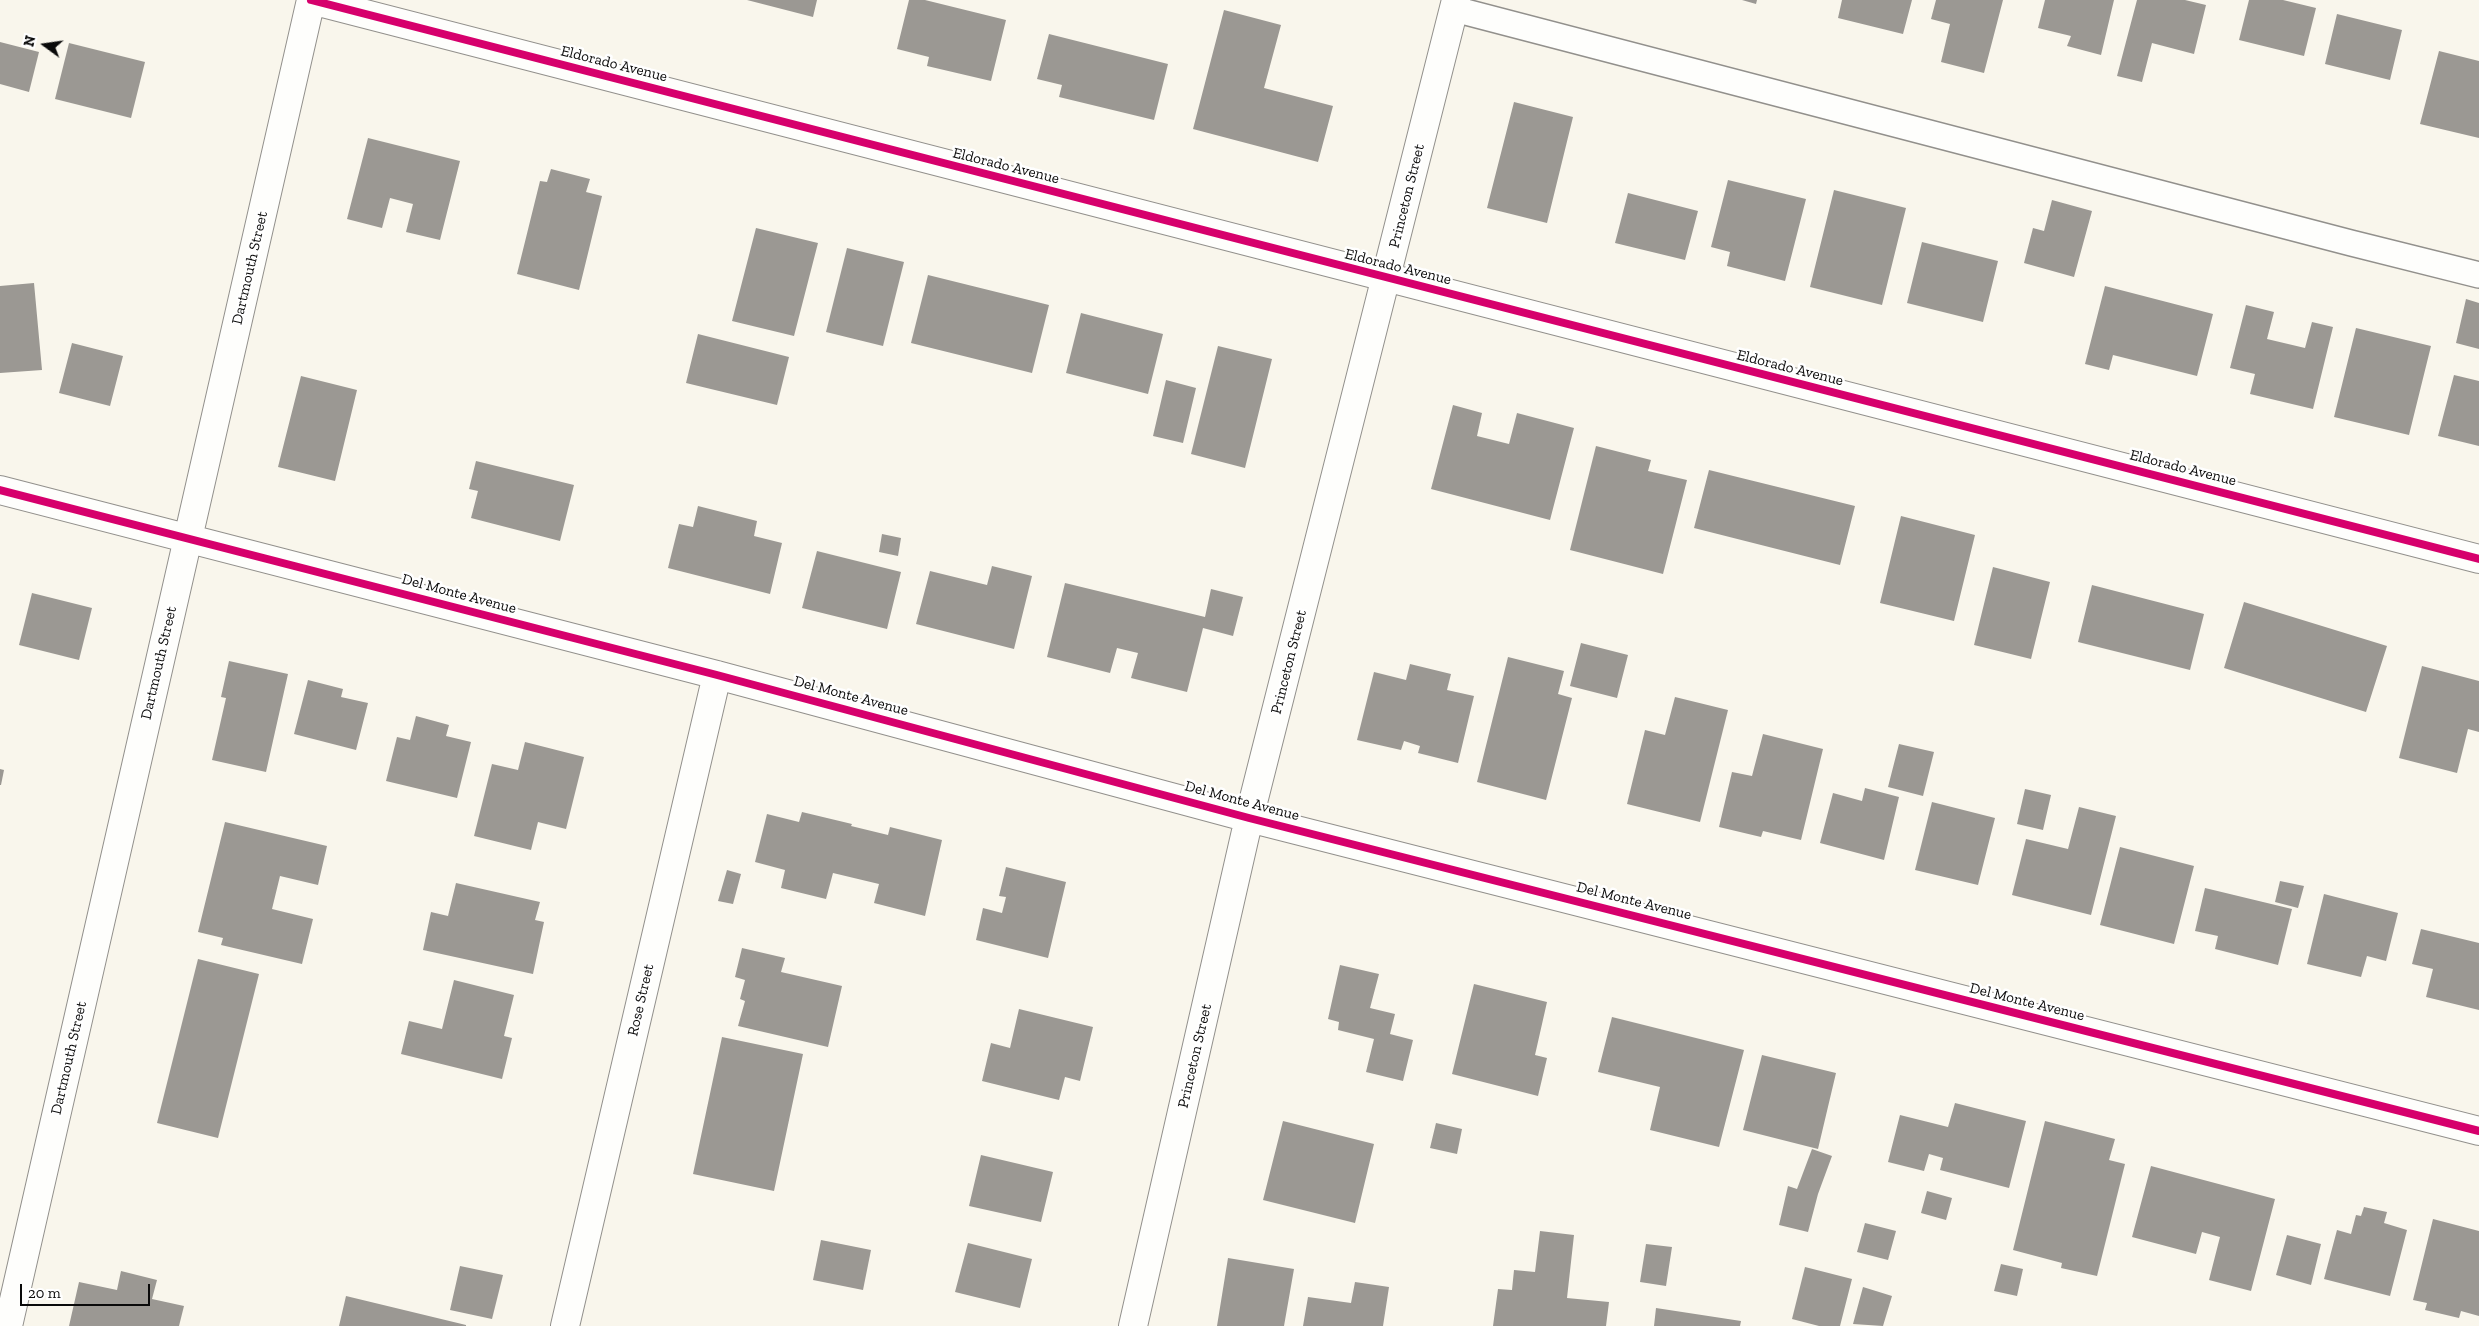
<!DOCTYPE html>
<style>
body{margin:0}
#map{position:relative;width:2479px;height:1326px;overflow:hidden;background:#f9f6ec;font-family:"Zilla Slab",serif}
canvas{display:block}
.north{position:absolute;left:20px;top:20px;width:50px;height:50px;-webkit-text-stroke:4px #fff;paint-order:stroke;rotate:284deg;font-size:14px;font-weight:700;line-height:20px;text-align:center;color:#0a0a0a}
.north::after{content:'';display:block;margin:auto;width:18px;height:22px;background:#0a0a0a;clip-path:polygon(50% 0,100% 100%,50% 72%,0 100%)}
.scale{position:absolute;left:20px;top:1284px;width:130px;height:22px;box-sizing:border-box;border:2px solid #0a0a0a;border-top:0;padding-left:6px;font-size:15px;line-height:18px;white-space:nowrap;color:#0a0a0a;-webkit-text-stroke:4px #fff;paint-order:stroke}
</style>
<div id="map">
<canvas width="2479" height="1326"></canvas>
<div class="north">N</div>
<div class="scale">20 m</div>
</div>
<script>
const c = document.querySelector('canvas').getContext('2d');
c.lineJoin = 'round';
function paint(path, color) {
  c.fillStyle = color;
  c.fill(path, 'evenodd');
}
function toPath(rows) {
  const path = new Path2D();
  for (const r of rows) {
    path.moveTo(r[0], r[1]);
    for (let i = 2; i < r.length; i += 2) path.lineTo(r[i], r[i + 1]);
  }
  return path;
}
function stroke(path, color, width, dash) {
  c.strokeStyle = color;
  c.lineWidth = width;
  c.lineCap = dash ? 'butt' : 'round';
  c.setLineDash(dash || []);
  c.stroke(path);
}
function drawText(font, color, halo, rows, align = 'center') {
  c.font = font + ' "Zilla Slab",serif';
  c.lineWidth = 5;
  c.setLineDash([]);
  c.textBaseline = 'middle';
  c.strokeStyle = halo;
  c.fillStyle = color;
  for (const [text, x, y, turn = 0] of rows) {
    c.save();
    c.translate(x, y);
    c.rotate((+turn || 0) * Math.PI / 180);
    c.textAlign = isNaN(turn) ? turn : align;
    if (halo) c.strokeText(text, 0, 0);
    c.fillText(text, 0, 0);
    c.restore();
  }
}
const building = toPath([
 [747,0,817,0,813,17],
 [909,0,925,0,1006,20,991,81,927,66,929,57,897,49],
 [1742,0,1757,0,1756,4],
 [1842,0,1912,0,1903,34,1838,18],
 [1936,0,2003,0,1984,73,1941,62,1950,24,1931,19],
 [2045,0,2114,0,2101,55,2067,46,2071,36,2038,28],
 [2137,0,2185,0,2206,5,2194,54,2152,43,2142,82,2117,76],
 [2249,0,2283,0,2316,8,2304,56,2239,40],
 [1224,10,1281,25,1264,88,1333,106,1318,162,1193,129],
 [2337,14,2402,30,2390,80,2325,64],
 [1049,34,1168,64,1154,120,1059,97,1062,85,1037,79],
 [0,42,39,52,29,92,0,84],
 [69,43,145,62,131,118,55,99],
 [2439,51,2479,61,2479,138,2420,124],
 [1514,102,1573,117,1547,223,1487,208],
 [368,138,460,161,440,240,406,232,413,204,390,198,382,228,347,219],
 [551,169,590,179,586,192,602,196,579,290,517,274,540,181,547,182],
 [1728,180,1806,199,1785,281,1727,266,1730,252,1711,247],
 [1834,190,1906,208,1882,305,1810,287],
 [1628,193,1698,211,1685,260,1615,243],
 [2052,200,2092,211,2074,277,2024,263,2033,228,2044,231],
 [756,228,818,243,794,336,732,321],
 [1922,242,1998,261,1983,322,1907,303],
 [847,248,904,262,883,346,826,332],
 [928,275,1049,305,1032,373,911,343],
 [34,283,42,370,0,373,0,286],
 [2105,286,2213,314,2197,376,2113,355,2109,370,2085,364],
 [2466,299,2479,303,2479,349,2456,343],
 [2246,305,2274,312,2267,339,2305,348,2312,322,2333,327,2313,409,2250,394,2255,374,2230,368],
 [1081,313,1163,334,1148,394,1066,373],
 [2356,328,2431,346,2409,435,2334,417],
 [698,334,789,357,777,405,686,383],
 [72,343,123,356,110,406,59,393],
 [1218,346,1272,359,1245,468,1191,454],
 [2454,375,2479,381,2479,446,2438,436],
 [301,376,357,390,335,481,278,467],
 [1166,380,1196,388,1183,443,1153,436],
 [1453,405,1482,413,1477,436,1509,444,1517,413,1574,428,1550,520,1431,489],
 [1596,446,1651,460,1648,471,1687,480,1663,574,1570,550],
 [476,461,574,485,560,541,471,518,478,491,469,489],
 [1709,470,1855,506,1840,565,1694,528],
 [698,506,757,521,754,536,782,543,770,594,668,568,679,524,693,527],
 [1901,516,1975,535,1954,621,1880,603],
 [882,534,901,538,898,556,879,552],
 [817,551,901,572,887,629,802,608],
 [992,566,1032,576,1014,649,916,624,930,571,987,585],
 [1993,567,2050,582,2031,659,1974,645],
 [1065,583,1205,617,1211,589,1243,597,1233,636,1203,628,1187,692,1131,678,1138,653,1117,648,1110,673,1047,657],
 [2092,585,2204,614,2190,670,2078,642],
 [32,593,92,608,79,660,19,645],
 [2244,602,2387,646,2366,712,2224,668],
 [1581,643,1628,655,1617,698,1570,686],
 [1508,657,1564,671,1558,694,1572,698,1546,800,1477,782],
 [229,661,288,674,266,772,212,760,226,698,221,697],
 [1410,664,1451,674,1447,690,1474,696,1458,763,1418,753,1420,746,1404,741,1401,750,1357,740,1374,672,1406,680],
 [2422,666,2479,681,2479,732,2468,729,2457,773,2399,758],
 [308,680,343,689,341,697,368,703,356,750,294,734],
 [1675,697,1728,710,1700,822,1627,804,1645,730,1665,735],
 [416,716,449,725,446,736,471,742,457,798,386,781,397,737,410,740],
 [1763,734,1823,749,1801,840,1763,831,1761,837,1719,827,1732,772,1752,776],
 [525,742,584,757,566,829,538,822,531,850,474,836,492,764,518,770],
 [1899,744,1934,752,1923,796,1888,787],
 [0,769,4,770,1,785,0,785],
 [1865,788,1899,797,1884,860,1820,843,1833,793,1862,801],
 [2025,789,2051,795,2043,830,2017,824],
 [1932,802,1995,818,1978,885,1915,870],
 [2079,807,2116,816,2091,915,2012,895,2026,839,2068,849],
 [802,812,852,824,851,826,888,835,890,827,942,840,925,916,874,903,879,884,833,873,826,899,781,888,785,870,755,862,767,814,799,822],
 [225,822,327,846,318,885,280,876,272,909,313,919,302,964,221,945,223,938,198,932],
 [2120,847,2194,866,2174,944,2100,925],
 [1006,867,1066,882,1048,958,976,940,983,908,1002,913,1006,897,999,896],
 [727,870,741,874,733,904,718,901],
 [2280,881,2304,886,2298,908,2275,902],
 [456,883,540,902,535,920,544,922,533,974,423,950,431,912,448,916],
 [2205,888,2292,909,2278,965,2215,949,2218,936,2195,931],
 [2324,894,2398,913,2386,961,2367,956,2361,977,2307,964],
 [2421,929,2479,943,2479,1010,2426,997,2433,969,2412,964],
 [742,948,785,958,781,972,842,986,828,1047,738,1026,745,1001,740,999,745,980,735,977],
 [198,959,259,974,218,1138,157,1123],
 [1340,965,1379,974,1370,1008,1395,1014,1390,1034,1413,1040,1403,1081,1366,1072,1374,1039,1338,1030,1339,1022,1328,1019],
 [454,980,514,995,504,1036,512,1038,502,1079,401,1054,409,1021,442,1029],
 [1474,984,1547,1002,1535,1055,1547,1058,1538,1096,1452,1074],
 [1019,1009,1093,1027,1080,1081,1065,1077,1059,1100,982,1081,991,1043,1010,1048],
 [1612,1017,1744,1050,1719,1147,1650,1130,1660,1087,1598,1072],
 [722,1037,803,1054,774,1191,693,1174],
 [1762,1055,1836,1073,1818,1149,1743,1130],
 [1955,1103,2026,1121,2009,1188,1940,1170,1943,1158,1929,1154,1924,1171,1888,1162,1900,1115,1948,1127],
 [1283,1121,1374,1144,1355,1223,1263,1200],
 [2045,1121,2115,1139,2109,1160,2125,1164,2097,1276,2061,1268,2062,1263,2013,1250],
 [1436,1123,1462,1129,1457,1154,1430,1148],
 [1812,1149,1832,1156,1818,1194,1808,1232,1779,1225,1788,1186,1797,1189],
 [981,1155,1053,1172,1041,1222,969,1206],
 [2151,1166,2275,1199,2251,1291,2209,1280,2220,1237,2202,1232,2196,1254,2132,1237],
 [1927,1191,1952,1198,1946,1220,1921,1213],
 [2364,1207,2387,1212,2384,1223,2407,1230,2390,1296,2324,1279,2337,1230,2351,1234,2356,1215,2361,1216],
 [2433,1219,2479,1231,2479,1316,2461,1311,2459,1318,2425,1310,2427,1303,2413,1300],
 [1865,1223,1896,1231,1888,1260,1857,1252],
 [1540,1231,1574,1235,1567,1298,1609,1302,1606,1326,1493,1326,1498,1289,1512,1290,1514,1270,1535,1272],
 [2287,1235,2321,1244,2311,1285,2276,1275],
 [821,1240,871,1250,863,1290,813,1280],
 [968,1243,1032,1259,1020,1308,955,1292],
 [1646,1244,1672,1247,1666,1286,1640,1282],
 [1228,1258,1294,1269,1284,1326,1217,1326],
 [2001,1264,2023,1269,2017,1296,1994,1291],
 [460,1266,503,1275,492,1319,450,1310],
 [1805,1267,1852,1279,1840,1326,1819,1326,1792,1319],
 [121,1271,157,1280,152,1299,184,1306,179,1326,69,1326,79,1282,117,1290],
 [1355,1282,1389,1287,1383,1326,1303,1326,1308,1297,1351,1303],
 [1863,1287,1892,1296,1883,1326,1853,1324],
 [346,1296,466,1325,466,1326,339,1326],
 [1656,1308,1741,1321,1740,1326,1654,1326]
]);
const service = toPath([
 [1454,9,2351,243,2479,275]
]);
const minor = toPath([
 [311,0,2479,559],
 [0,490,717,675,1249,818,2479,1131],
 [8,1326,311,0],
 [565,1326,717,675],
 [1133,1326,1249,818,1456,0]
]);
const cycleway = toPath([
 [311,0,2479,559],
 [0,490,717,675,1249,818,2479,1131]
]);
const streetNames = [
 ["Eldorado Avenue",614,64,14],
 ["Eldorado Avenue",1006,166,14],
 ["Princeton Street",1407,196,-76],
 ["Eldorado Avenue",1398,267,14],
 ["Dartmouth Street",250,268,-77],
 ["Eldorado Avenue",1790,368,14],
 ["Eldorado Avenue",2183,468,14],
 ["Del Monte Avenue",459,594,15],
 ["Princeton Street",1289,662,-76],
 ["Dartmouth Street",159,663,-77],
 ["Del Monte Avenue",851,696,15],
 ["Del Monte Avenue",1242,801,15],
 ["Del Monte Avenue",1634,901,14],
 ["Rose Street",641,1000,-77],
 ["Del Monte Avenue",2027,1002,14],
 ["Princeton Street",1195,1056,-77],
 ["Dartmouth Street",69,1058,-77]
];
paint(building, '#9b9893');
stroke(service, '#92908c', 28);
stroke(minor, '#92908c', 30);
stroke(service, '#fefefc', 25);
stroke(minor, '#fefefc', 28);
stroke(cycleway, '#d6006c', 8);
drawText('15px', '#0a0a0a', '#fff', streetNames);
</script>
